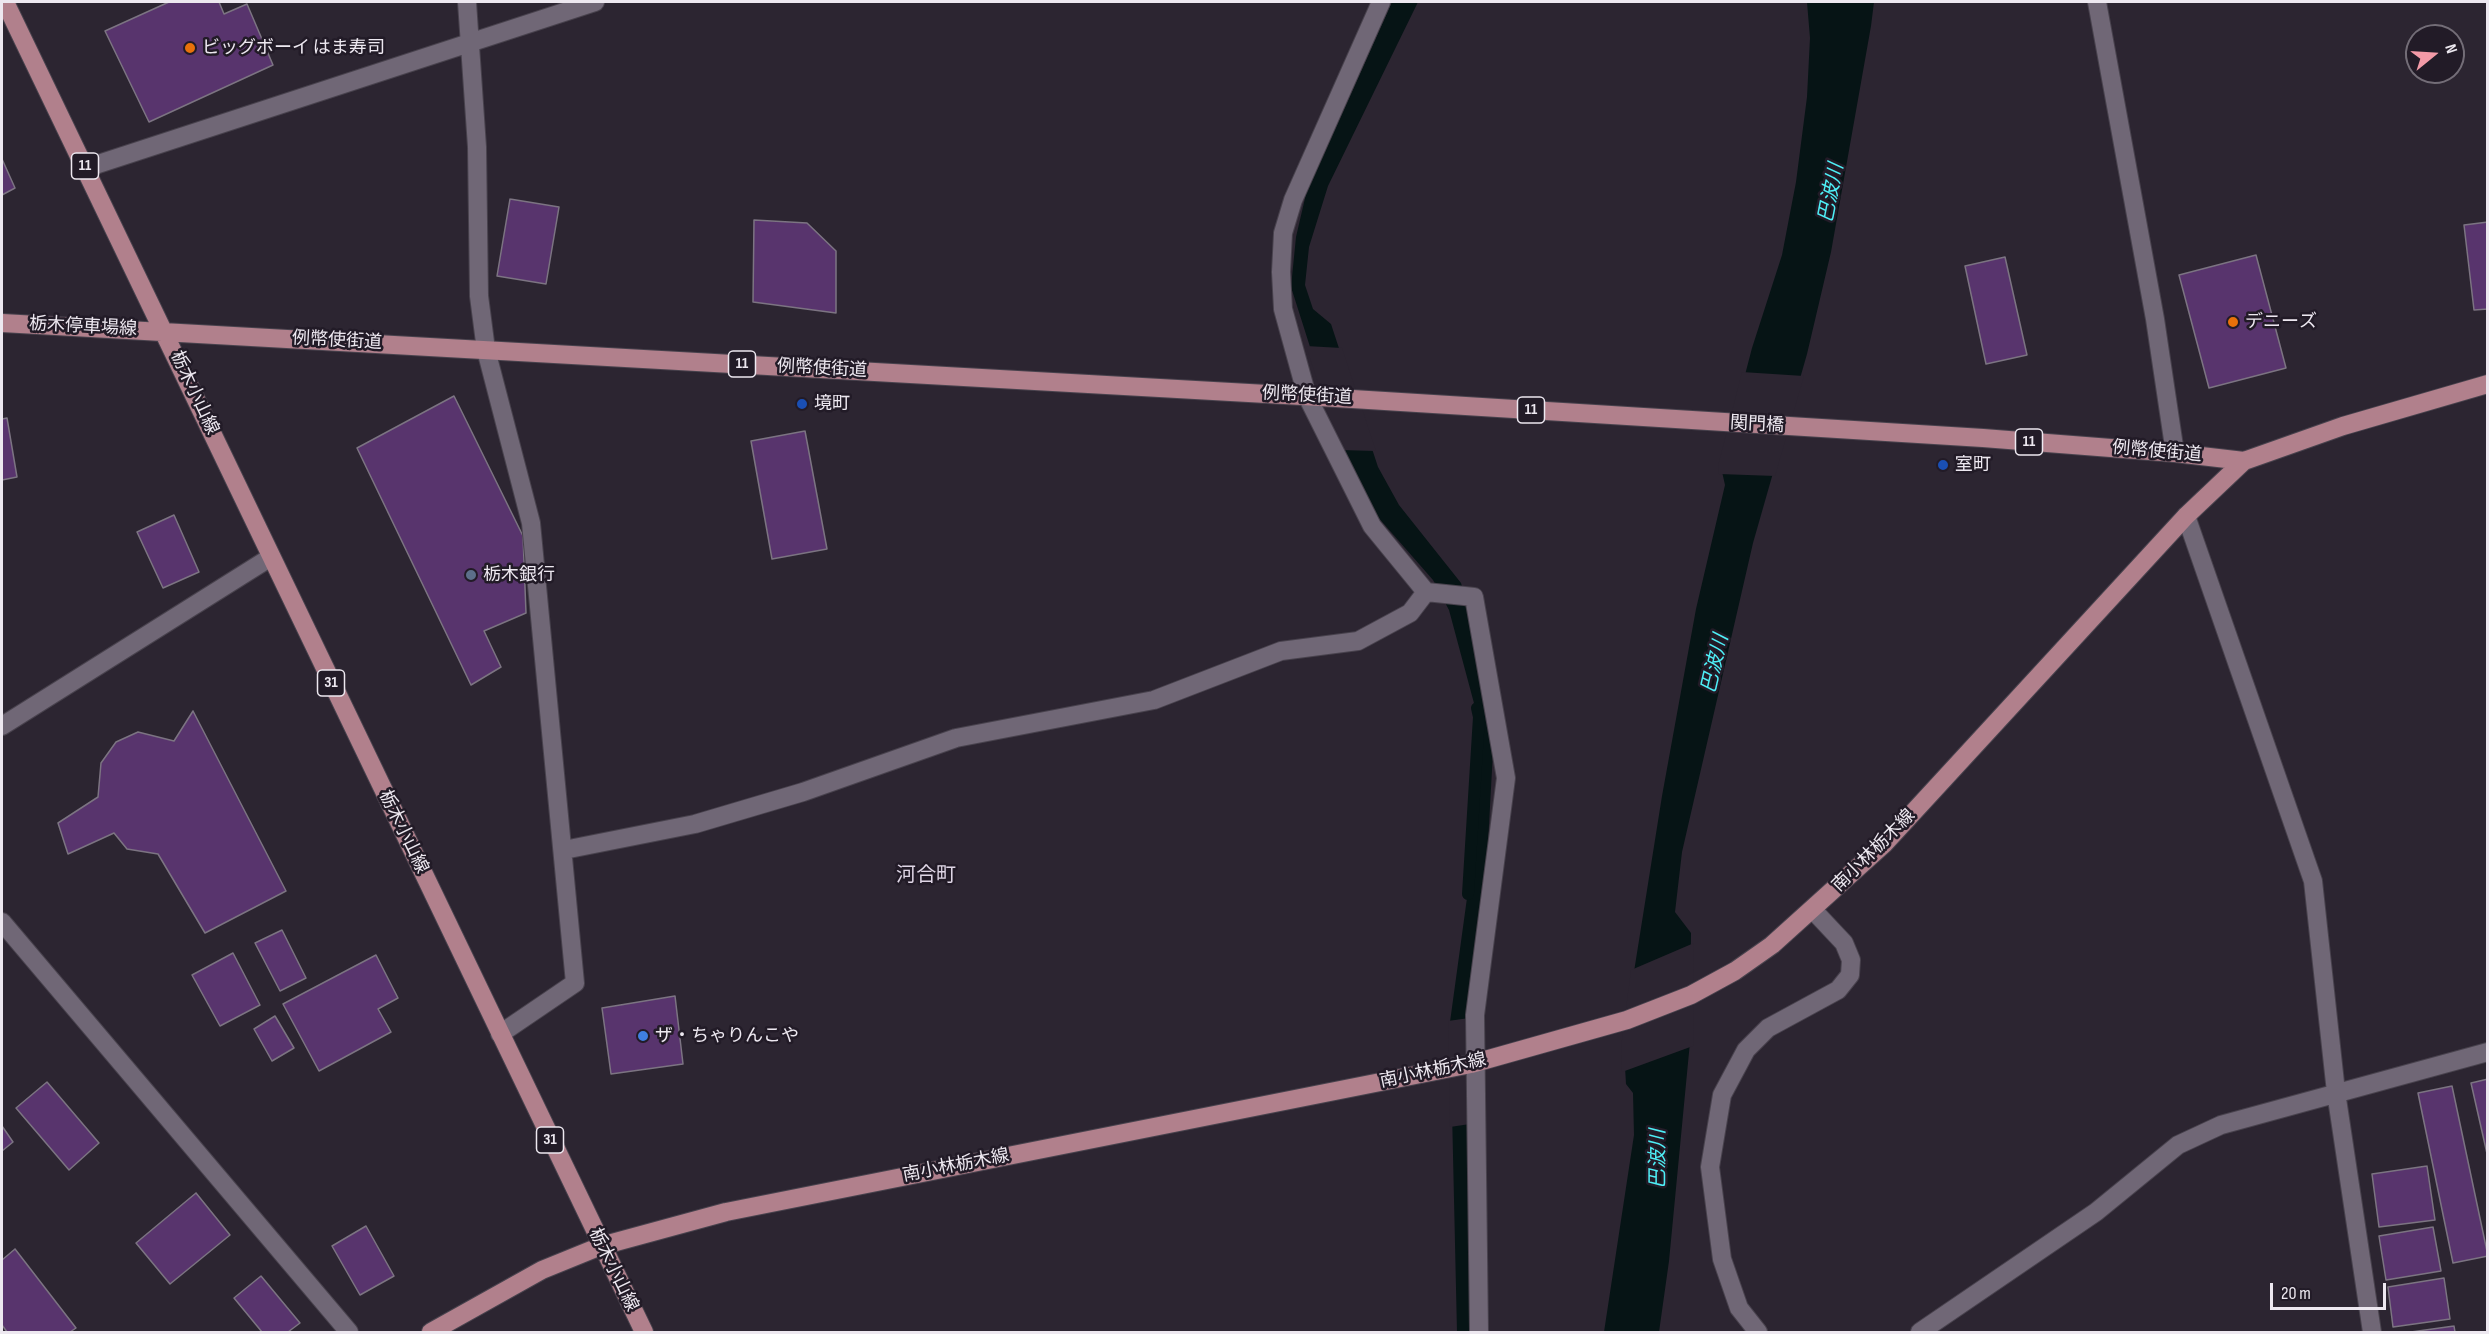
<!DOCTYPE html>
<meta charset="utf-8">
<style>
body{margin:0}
#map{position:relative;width:2489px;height:1334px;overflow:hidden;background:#2c2531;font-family:"Sofia Sans Condensed",sans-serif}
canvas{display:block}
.frame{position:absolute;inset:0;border:3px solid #ede8f0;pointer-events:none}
.north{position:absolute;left:2405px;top:24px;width:60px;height:60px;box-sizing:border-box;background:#221b27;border:2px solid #736d77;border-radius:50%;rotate:72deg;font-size:16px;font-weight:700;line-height:24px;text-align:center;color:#ede8f0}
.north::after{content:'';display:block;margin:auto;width:21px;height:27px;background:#f39aa7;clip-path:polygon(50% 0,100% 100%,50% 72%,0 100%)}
.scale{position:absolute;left:2270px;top:1283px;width:116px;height:27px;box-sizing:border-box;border:3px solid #ede8f0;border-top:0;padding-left:8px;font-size:18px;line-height:21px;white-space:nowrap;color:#ede8f0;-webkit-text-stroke:4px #221b27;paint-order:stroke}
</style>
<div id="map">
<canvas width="2489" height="1334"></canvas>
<div class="frame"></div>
<div class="north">N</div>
<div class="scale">20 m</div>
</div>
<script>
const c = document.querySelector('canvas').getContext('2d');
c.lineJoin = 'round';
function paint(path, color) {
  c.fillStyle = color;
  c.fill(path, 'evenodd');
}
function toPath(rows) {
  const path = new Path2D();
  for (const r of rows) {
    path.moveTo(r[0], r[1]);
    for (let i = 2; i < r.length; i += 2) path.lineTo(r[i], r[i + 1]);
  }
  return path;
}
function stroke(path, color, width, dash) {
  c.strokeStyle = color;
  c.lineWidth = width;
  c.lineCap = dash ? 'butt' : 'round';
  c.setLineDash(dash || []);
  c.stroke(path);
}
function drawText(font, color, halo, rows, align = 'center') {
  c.font = font + ' "Sofia Sans Condensed","Noto Sans JP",sans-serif';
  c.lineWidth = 5;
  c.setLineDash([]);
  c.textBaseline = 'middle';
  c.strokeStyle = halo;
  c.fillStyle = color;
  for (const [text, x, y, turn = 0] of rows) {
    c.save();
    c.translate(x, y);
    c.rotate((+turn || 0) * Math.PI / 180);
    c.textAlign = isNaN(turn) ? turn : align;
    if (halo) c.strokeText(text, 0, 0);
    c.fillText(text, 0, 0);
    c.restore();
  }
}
const water = toPath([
 [1392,2,1418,2,1328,186,1309,247,1305,285,1313,309,1331,324,1378,467,1399,505,1461,583,1474,626,1494,733,1488,843,1466,1011,1471,1332,1457,1332,1450,1022,1477,825,1482,733,1449,610,1433,580,1370,508,1345,457,1291,287,1296,237,1306,194],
 [1807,2,1874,2,1871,26,1831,252,1807,354,1753,543,1682,852,1675,912,1691,933,1690,1042,1669,1261,1659,1332,1604,1332,1634,1135,1633,1093,1626,1084,1624,1049,1633,978,1662,796,1696,609,1725,485,1721,467,1752,348,1782,255,1796,182,1807,97,1810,38]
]);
const pier = toPath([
 [1306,346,1342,348,1376,451,1340,450],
 [1742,372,1804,376,1775,476,1719,474,1718,466],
 [1694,943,1693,1046,1622,1072,1621,1048,1631,970],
 [1469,1018,1470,1124,1450,1127,1448,1021]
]);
const stream = toPath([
 [1468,894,1479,717,1477,708]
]);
const building = toPath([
 [169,2,219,2,224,14,247,4,273,65,149,122,105,31,169,2],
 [2,159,15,188,2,195,2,159],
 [510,199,559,207,546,284,497,276,510,199],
 [754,220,807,223,836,251,836,313,753,302,754,220],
 [2488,222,2488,309,2474,310,2464,225,2488,222],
 [2256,255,2286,368,2209,388,2179,275,2256,255],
 [2005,257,2027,355,1986,364,1965,266,2005,257],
 [454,396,523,536,526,613,484,631,501,667,471,685,357,448,454,396],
 [7,418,17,477,2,480,2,419,7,418],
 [805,431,827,549,772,559,751,441,805,431],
 [174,515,199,572,163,588,137,532,174,515],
 [193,711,286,891,205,933,158,854,127,849,114,833,68,854,58,823,98,797,101,763,116,742,138,732,174,741,193,711],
 [282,930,306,978,280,991,255,943,282,930],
 [233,953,260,1005,220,1026,192,975,233,953],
 [376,955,398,998,378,1009,391,1032,319,1071,283,1004,376,955],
 [675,996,683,1064,611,1074,602,1008,675,996],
 [275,1016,294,1048,272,1061,254,1029,275,1016],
 [2488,1079,2488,1158,2471,1083,2488,1079],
 [47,1082,99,1143,69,1170,16,1108,47,1082],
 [2452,1086,2488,1256,2453,1263,2418,1093,2452,1086],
 [2,1126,13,1142,2,1151,2,1126],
 [2427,1166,2435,1220,2379,1227,2372,1174,2427,1166],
 [196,1193,230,1235,170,1284,136,1243,196,1193],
 [366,1226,394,1276,360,1295,332,1246,366,1226],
 [2433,1227,2441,1271,2386,1280,2379,1236,2433,1227],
 [15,1249,76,1328,70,1332,7,1332,2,1325,2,1260,15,1249],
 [261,1276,300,1323,288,1332,262,1332,234,1298,261,1276],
 [2444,1278,2450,1319,2393,1327,2388,1287,2444,1278],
 [2454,1326,2455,1332,2411,1332,2454,1326]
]);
const minor = toPath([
 [467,2,477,147,479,296,486,350,531,523,575,983,500,1034],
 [2097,2,2155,319,2175,453],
 [86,168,595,2],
 [2186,516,2313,881,2336,1092,2372,1332],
 [1426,592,1474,597,1506,778,1475,1015,1479,1332],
 [2,726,271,557],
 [564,850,695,824,803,792,956,738,1154,700,1281,651,1358,641,1410,613,1426,592,1372,526,1307,396,1283,309,1281,272,1283,233,1293,200,1381,2],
 [2,922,349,1332],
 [1758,1332,1739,1308,1722,1259,1710,1167,1722,1095,1746,1050,1768,1028,1838,990,1850,975,1851,960,1844,943,1813,910],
 [1920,1332,2096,1212,2178,1145,2221,1125,2488,1052]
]);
const major = toPath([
 [5,2,644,1332],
 [2,323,1320,397,1983,438,2175,453,2244,461,2343,426,2488,384],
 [431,1332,542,1270,601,1246,726,1212,1471,1064,1627,1020,1691,995,1735,971,1772,945,1885,843,2186,516,2244,461]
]);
const markers = [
 [190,48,6,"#e8710a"],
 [2233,322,6,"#e8710a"],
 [802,404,6,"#1a4fb4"],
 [1943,465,6,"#1a4fb4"],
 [471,575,6,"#5c6f8a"],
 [643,1036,6,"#3f7fe0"]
];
const shields = [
 [85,166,27],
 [742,364,27],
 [1531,410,27],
 [2029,442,27],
 [331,683,27],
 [550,1140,27]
];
const shieldNames = [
 ["11",85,166],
 ["11",742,364],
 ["11",1531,410],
 ["11",2029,442],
 ["31",331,683],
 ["31",550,1140]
];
const poiNames = [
 ["ビッグボーイ はま寿司",202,48],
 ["デニーズ",2245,322],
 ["境町",814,404],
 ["室町",1955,465],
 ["栃木銀行",483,575],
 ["ザ・ちゃりんこや",655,1036]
];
const streetNames = [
 ["栃木停車場線",83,327,3],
 ["例幣使街道",337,341,3],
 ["例幣使街道",822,369,3],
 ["栃木小山線",194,393,65],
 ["例幣使街道",1307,396,3],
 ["関門橋",1757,425,3],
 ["例幣使街道",2157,452,5],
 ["栃木小山線",403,832,64],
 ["南小林栃木線",1874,851,-45],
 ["南小林栃木線",1433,1071,-12],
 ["南小林栃木線",956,1166,-11],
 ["栃木小山線",613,1270,64]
];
const waterNames = [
 ["巴波川",1832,193,-79],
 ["巴波川",1716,664,-77],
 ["巴波川",1659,1159,-90]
];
const neighbourhoodNames = [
 ["河合町",926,876]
];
paint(water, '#061415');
paint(pier, '#2c2531');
stroke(stream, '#061415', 12);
paint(building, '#58346d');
stroke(building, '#7c7482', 1.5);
stroke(minor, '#48424d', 20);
stroke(major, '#48424d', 20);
stroke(minor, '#706776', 18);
stroke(major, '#b1808c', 18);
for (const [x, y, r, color] of markers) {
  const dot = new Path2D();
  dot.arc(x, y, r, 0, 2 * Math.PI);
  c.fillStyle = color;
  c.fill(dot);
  stroke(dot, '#221b27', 2);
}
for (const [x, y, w] of shields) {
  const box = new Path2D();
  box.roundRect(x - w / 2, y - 13, w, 26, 4.5);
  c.fillStyle = '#221b27';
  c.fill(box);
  stroke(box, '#ede8f0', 1.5);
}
drawText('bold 16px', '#ede8f0', null, shieldNames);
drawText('18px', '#ede8f0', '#221b27', poiNames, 'left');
drawText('18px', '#ede8f0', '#221b27', streetNames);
drawText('italic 20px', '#4eeff6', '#221b27', waterNames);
drawText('20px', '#dfd6e6', '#221b27', neighbourhoodNames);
</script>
